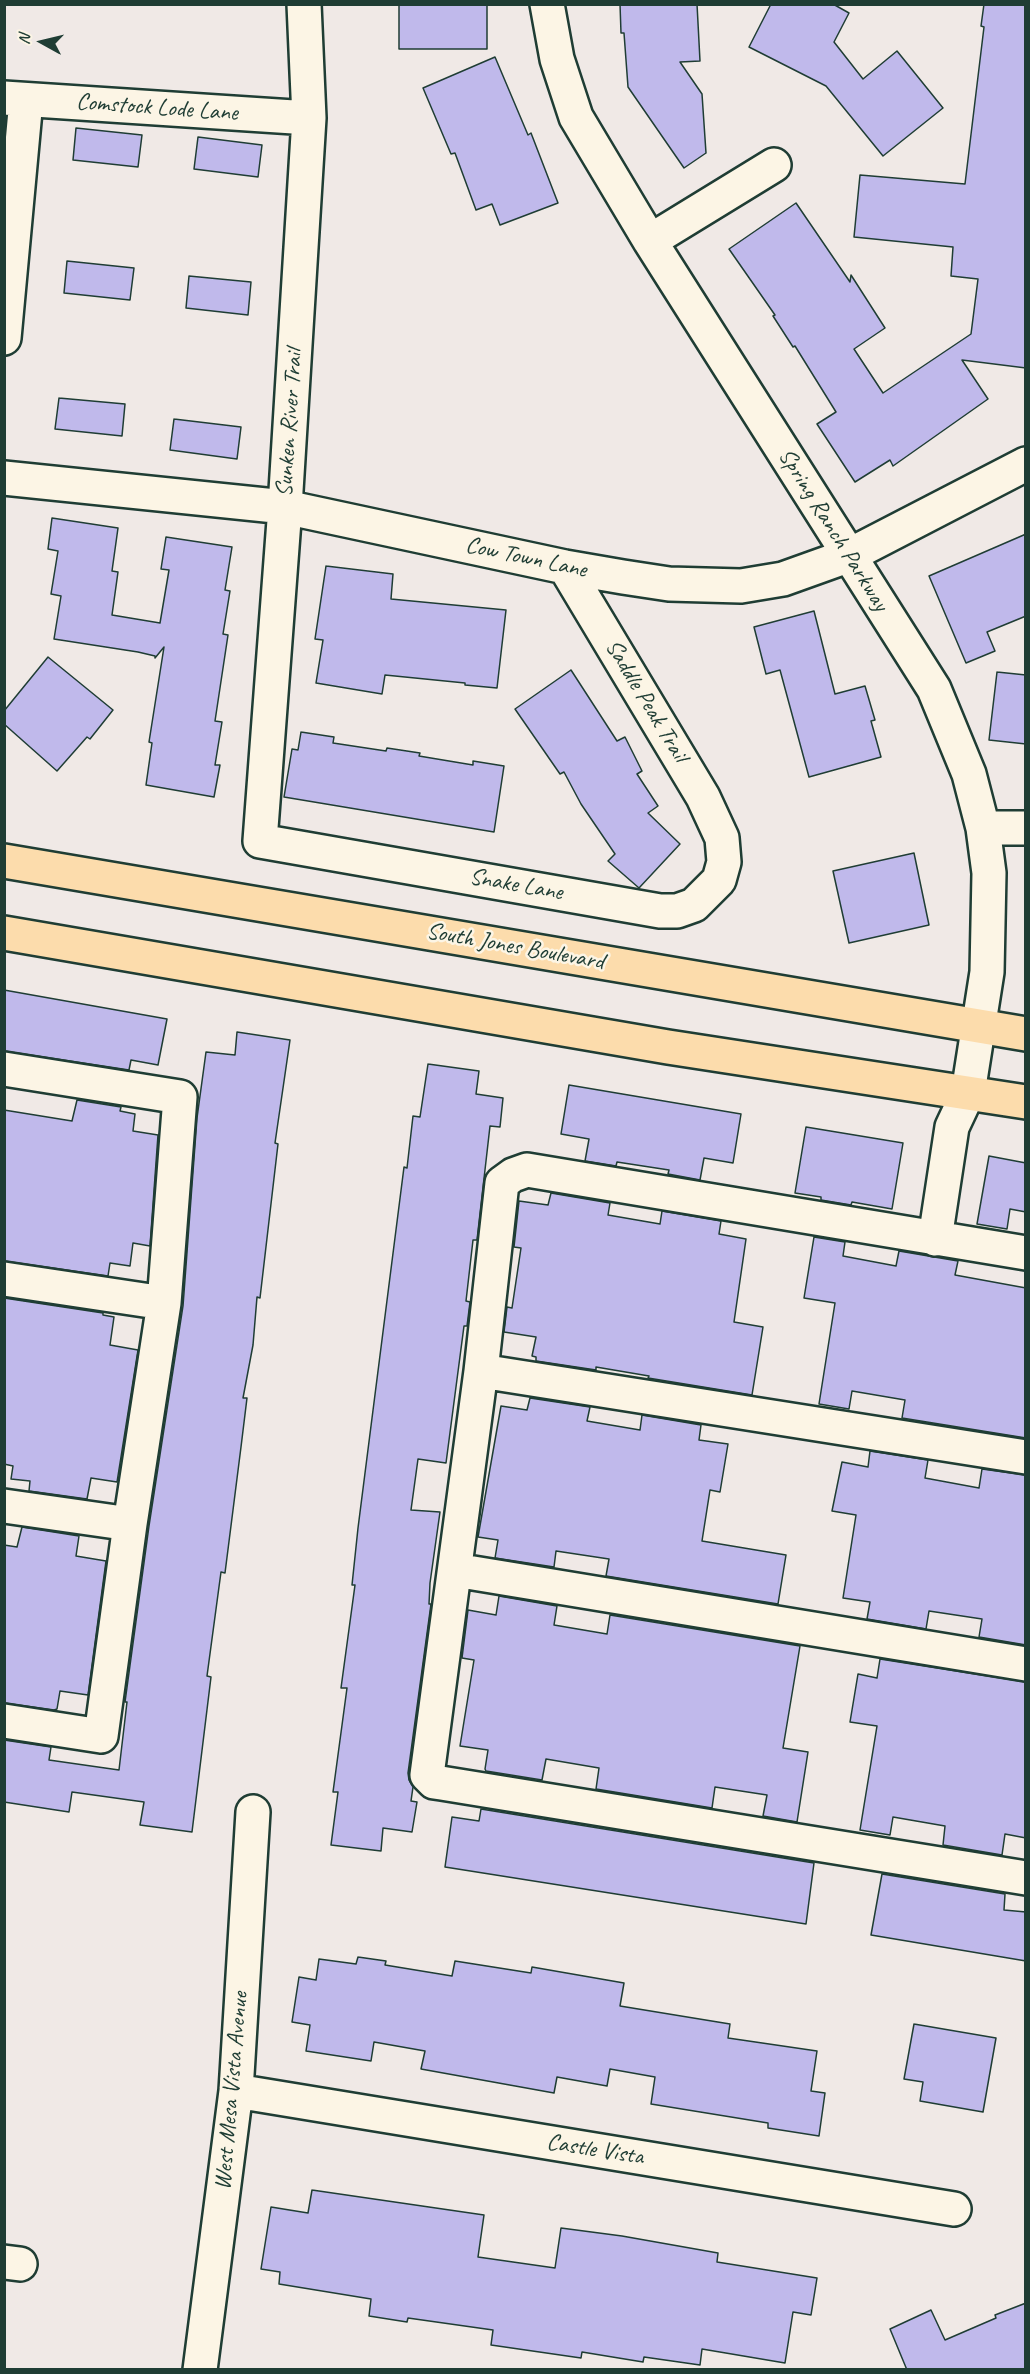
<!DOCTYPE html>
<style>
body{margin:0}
#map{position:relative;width:1030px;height:2374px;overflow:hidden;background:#f0e9e6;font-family:Caveat,sans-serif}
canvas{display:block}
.frame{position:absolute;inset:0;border:6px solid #1f3d34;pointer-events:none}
.north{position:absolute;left:12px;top:12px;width:60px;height:60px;-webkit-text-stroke:4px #fcf5e5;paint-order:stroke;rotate:278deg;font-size:16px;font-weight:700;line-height:24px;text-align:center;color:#1f3d34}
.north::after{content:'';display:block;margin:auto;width:21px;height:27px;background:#1f3d34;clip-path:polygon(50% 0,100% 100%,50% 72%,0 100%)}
</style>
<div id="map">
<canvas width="1030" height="2374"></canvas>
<div class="frame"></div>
<div class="north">N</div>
</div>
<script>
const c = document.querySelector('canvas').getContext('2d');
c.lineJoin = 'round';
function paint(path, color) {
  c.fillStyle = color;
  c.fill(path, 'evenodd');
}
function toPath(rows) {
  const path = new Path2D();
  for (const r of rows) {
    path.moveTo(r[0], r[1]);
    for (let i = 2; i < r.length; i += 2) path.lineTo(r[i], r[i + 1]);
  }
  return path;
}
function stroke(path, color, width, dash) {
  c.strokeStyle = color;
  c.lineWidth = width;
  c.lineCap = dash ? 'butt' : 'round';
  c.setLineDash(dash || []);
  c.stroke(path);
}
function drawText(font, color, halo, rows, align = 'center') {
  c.font = font + ' Caveat,sans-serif';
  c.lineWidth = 5;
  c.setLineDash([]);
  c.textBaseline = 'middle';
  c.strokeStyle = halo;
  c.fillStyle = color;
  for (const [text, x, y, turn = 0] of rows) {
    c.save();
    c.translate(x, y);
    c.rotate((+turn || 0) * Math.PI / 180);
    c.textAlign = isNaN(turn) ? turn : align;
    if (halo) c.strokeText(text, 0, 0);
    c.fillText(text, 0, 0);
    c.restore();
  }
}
const building = toPath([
 [399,4,487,4,487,49,399,49,399,4],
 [620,4,697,4,700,61,680,62,702,94,706,153,684,168,628,87,624,33,621,33,620,4],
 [771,4,833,4,849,13,834,42,863,79,897,51,943,108,883,156,826,86,749,47,771,4],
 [984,4,1026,4,1026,368,962,360,988,399,893,466,890,460,855,482,817,424,836,412,795,346,793,347,773,316,775,315,729,249,796,203,850,282,851,275,885,328,854,349,883,393,971,334,978,279,951,276,953,247,854,237,860,175,965,184,984,27,981,26,984,4],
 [495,57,528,135,531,133,558,203,500,225,492,204,476,210,455,153,451,154,423,88,495,57],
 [76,128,142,135,138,167,73,160,76,128],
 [198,137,262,145,258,177,194,169,198,137],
 [67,261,134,268,130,300,64,293,67,261],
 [189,276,251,282,248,315,186,308,189,276],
 [59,398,125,404,122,436,55,429,59,398],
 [174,419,241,427,237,459,170,450,174,419],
 [52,518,118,528,112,571,118,572,112,615,160,623,169,570,161,569,166,537,232,547,225,590,230,591,223,634,228,635,215,721,222,722,215,765,220,765,214,797,146,785,152,743,149,742,164,647,155,658,155,656,138,652,54,639,61,596,51,594,58,551,48,549,52,518],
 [1026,534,1026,616,987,632,995,651,966,663,929,576,1026,534],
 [326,566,393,574,391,599,506,610,497,688,465,685,465,683,385,675,382,694,316,683,323,640,315,639,326,566],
 [814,611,835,694,865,686,875,720,871,721,881,757,809,777,780,670,766,674,754,627,814,611],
 [48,657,113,710,90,739,87,737,57,771,4,724,4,711,48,657],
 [571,670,617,741,625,737,642,771,637,774,658,806,648,813,680,844,639,888,608,861,615,854,581,804,564,772,560,774,515,709,571,670],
 [997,672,1026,675,1026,744,989,740,997,672],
 [301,732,334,737,333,743,386,751,387,748,420,753,419,756,473,765,473,761,504,766,494,832,284,797,292,749,298,750,301,732],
 [914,853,929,925,849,943,833,871,914,853],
 [4,990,167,1019,158,1065,131,1060,129,1070,4,1051,4,990],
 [237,1032,290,1040,275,1143,278,1144,260,1298,257,1297,253,1345,243,1398,247,1398,241,1447,225,1573,221,1572,207,1676,211,1677,192,1832,140,1825,144,1802,72,1792,69,1812,4,1802,4,1740,51,1747,49,1760,119,1770,127,1702,125,1702,149,1526,183,1306,197,1118,206,1052,235,1055,237,1032],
 [428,1064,479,1071,476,1094,503,1098,500,1127,490,1126,477,1240,473,1240,466,1301,470,1302,467,1326,464,1326,446,1463,418,1459,411,1510,440,1512,430,1583,429,1604,431,1604,408,1773,409,1780,413,1787,411,1801,417,1802,412,1832,383,1828,381,1851,331,1845,338,1792,333,1792,347,1688,341,1688,355,1585,352,1585,358,1528,404,1167,407,1168,413,1116,420,1117,428,1064],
 [569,1085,741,1114,733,1163,704,1158,700,1180,668,1174,669,1170,617,1162,616,1166,585,1161,589,1139,561,1134,569,1085],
 [77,1100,121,1107,120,1111,135,1114,133,1131,158,1135,150,1246,133,1243,130,1266,110,1263,108,1276,4,1261,4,1110,72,1121,77,1100],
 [806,1127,903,1143,892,1209,852,1202,851,1205,821,1200,821,1197,795,1193,806,1127],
 [989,1156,1026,1163,1026,1212,1010,1209,1007,1229,977,1224,989,1156],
 [551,1193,610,1203,608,1215,660,1224,662,1211,721,1221,719,1234,746,1239,734,1322,763,1327,752,1395,648,1378,649,1376,596,1367,596,1370,536,1361,536,1357,532,1356,536,1337,504,1332,507,1307,512,1308,521,1248,514,1247,519,1201,548,1205,551,1193],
 [814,1237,845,1242,843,1256,896,1266,899,1251,958,1261,955,1275,1026,1288,1026,1438,902,1418,905,1400,852,1391,849,1409,819,1404,835,1303,804,1298,814,1237],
 [4,1298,103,1313,103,1315,114,1317,110,1345,138,1350,117,1482,91,1478,87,1499,29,1491,30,1481,11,1479,13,1466,4,1464,4,1298],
 [530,1398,590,1407,587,1421,640,1430,642,1415,701,1425,699,1440,728,1444,720,1492,710,1490,702,1541,786,1555,778,1604,606,1576,609,1559,556,1551,554,1567,495,1558,498,1540,478,1537,501,1406,527,1410,530,1398],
 [870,1451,928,1460,925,1478,979,1488,982,1469,1026,1475,1026,1645,979,1637,982,1619,929,1611,926,1629,867,1619,870,1602,843,1598,856,1515,832,1511,842,1462,868,1467,870,1451],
 [22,1527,79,1536,76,1556,106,1561,88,1695,60,1691,57,1709,54,1710,4,1703,4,1545,17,1547,22,1527],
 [499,1596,557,1606,554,1625,607,1634,610,1615,800,1646,783,1748,808,1752,797,1822,763,1816,767,1795,715,1787,712,1808,596,1789,599,1768,546,1759,542,1780,486,1771,485,1769,488,1750,460,1746,474,1660,462,1658,468,1610,496,1615,499,1596],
 [880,1659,1026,1682,1026,1838,1005,1834,1002,1855,943,1845,945,1826,893,1817,890,1835,860,1830,877,1726,850,1722,858,1674,877,1678,880,1659],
 [481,1809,814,1863,806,1924,445,1867,452,1817,479,1821,481,1809],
 [882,1874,1005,1894,1004,1910,1026,1912,1026,1961,871,1935,882,1874],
 [358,1957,386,1961,385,1965,452,1976,455,1961,531,1973,532,1967,624,1983,620,2006,730,2024,728,2038,817,2051,811,2091,825,2093,819,2136,768,2128,768,2123,651,2104,655,2077,610,2069,607,2086,557,2077,554,2093,421,2069,425,2051,374,2042,371,2061,306,2051,310,2025,292,2022,299,1977,316,1980,319,1959,356,1964,358,1957],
 [914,2024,996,2038,983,2112,920,2101,923,2082,904,2079,914,2024],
 [312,2190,484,2215,478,2257,555,2268,561,2228,622,2236,718,2253,717,2262,817,2278,811,2315,793,2312,785,2363,702,2349,700,2365,644,2357,643,2362,582,2352,581,2358,491,2345,493,2330,408,2318,407,2322,369,2316,371,2299,279,2284,280,2272,261,2269,271,2207,308,2213,312,2190],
 [1026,2303,1026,2370,907,2370,890,2329,931,2310,945,2340,996,2318,995,2315,1026,2303]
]);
const minor = toPath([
 [304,4,309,118,285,507,260,841,660,911,677,911,694,905,719,880,724,862,722,838,703,797,565,567],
 [547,4,557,59,576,117,650,241,934,689,969,774,983,828,989,873,987,972,968,1093,952,1127,935,1239],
 [4,98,309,118],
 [650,241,774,165],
 [4,338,26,100],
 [4,478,285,507,565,567,623,577,669,584,741,586,783,579,850,555,1026,464],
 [983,828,1026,828],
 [4,1069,180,1097,164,1303],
 [1026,1253,527,1170,513,1175,502,1183,481,1371,427,1775,434,1782,441,1783,1026,1878],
 [4,1279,164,1303,130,1524,4,1506],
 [481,1371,1026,1457],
 [455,1570,1026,1664],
 [4,1721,101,1736,130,1524],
 [236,2091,954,2209],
 [4,2262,20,2264],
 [200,2370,236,2091,253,1812]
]);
const major = toPath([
 [4,861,1026,1034],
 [4,933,668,1047,1026,1102]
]);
const streetNames = [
 ["Comstock Lode Lane",157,108,4],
 ["Sunken River Trail",290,423,-86],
 ["Spring Ranch Parkway",833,530,58],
 ["Cow Town Lane",526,558,12],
 ["Saddle Peak Trail",646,701,59],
 ["Snake Lane",516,885,10],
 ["South Jones Boulevard",515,947,10],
 ["West Mesa Vista Avenue",232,2091,-85],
 ["Castle Vista",595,2150,9]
];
paint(building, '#c0b9eb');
stroke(building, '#1f3d34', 1.5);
stroke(minor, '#1f3d34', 38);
stroke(major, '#1f3d34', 38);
stroke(minor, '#fcf5e5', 33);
stroke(major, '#fcdcac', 33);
drawText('24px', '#1f3d34', '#fcf5e5', streetNames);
</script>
